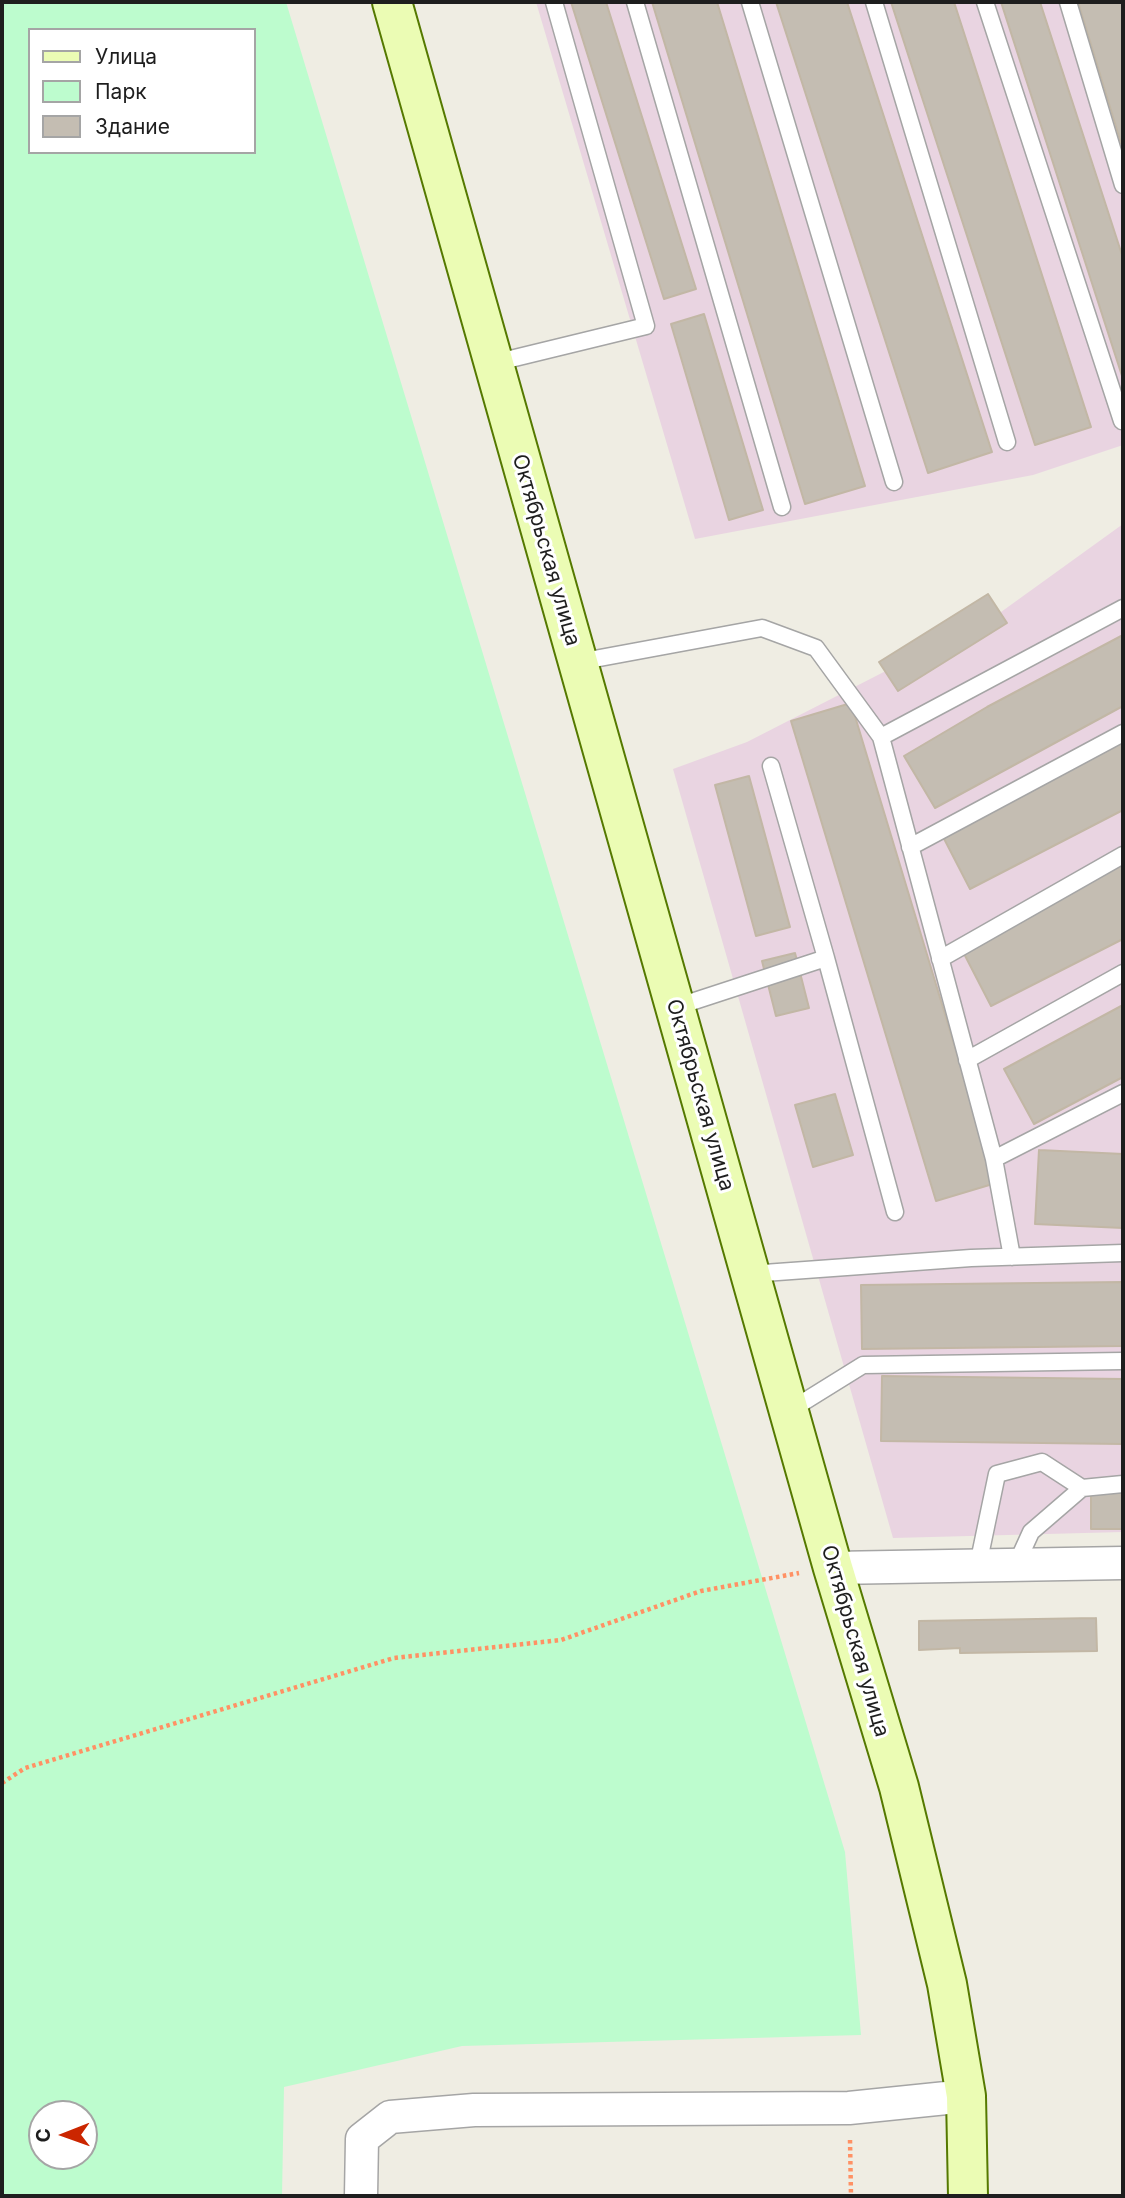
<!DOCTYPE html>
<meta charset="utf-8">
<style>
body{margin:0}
#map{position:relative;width:1125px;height:2198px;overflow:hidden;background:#efede3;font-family:Inter,sans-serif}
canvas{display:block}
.frame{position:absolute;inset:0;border:4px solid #1e1e1e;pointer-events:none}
.legend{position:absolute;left:28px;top:28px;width:228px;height:126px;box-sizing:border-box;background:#fff;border:2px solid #a5a5a5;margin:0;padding:9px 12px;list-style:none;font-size:21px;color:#1e1e1e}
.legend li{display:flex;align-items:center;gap:14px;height:35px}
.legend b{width:35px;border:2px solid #a5a5a5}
.north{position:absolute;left:28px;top:2100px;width:70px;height:70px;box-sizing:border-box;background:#fff;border:2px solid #a5a5a5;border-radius:50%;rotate:269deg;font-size:19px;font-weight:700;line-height:28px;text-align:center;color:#1e1e1e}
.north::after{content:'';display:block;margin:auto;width:24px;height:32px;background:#cb2600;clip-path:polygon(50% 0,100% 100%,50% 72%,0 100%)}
</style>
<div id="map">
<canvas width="1125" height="2198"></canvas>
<div class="frame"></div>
<ul class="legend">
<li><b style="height:9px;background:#ebfcb4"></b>Улица</li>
<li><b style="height:19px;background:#bdfcce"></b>Парк</li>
<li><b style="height:19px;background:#c4bdb2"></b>Здание</li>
</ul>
<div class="north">С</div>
</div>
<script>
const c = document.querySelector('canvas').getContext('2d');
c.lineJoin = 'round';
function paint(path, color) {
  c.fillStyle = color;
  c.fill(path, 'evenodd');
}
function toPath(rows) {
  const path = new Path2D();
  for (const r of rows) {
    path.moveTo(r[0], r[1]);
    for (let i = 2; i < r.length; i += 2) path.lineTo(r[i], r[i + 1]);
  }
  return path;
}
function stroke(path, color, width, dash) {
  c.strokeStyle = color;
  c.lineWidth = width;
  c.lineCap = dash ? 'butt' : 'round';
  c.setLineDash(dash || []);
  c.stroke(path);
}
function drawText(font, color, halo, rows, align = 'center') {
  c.font = font + ' Inter,sans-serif';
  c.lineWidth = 6;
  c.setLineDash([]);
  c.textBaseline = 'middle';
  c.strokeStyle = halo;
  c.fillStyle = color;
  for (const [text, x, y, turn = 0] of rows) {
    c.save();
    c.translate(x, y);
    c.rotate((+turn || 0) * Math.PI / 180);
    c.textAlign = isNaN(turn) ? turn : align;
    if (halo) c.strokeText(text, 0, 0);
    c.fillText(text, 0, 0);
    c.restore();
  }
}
const industrial = toPath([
 [536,2,1123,2,1123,445,1033,475,695,539],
 [1123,524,1123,1532,893,1538,673,769,747,742,1001,612]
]);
const park = toPath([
 [2,2,286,2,845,1852,861,2035,462,2046,284,2087,282,2196,2,2196],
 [30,30,254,30,254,152,30,152],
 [42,2114,84,2114,84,2156,42,2156]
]);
const building = toPath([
 [571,2,606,2,696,289,664,299,571,2],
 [652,2,717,2,865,486,805,504,652,2],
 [776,2,847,2,992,452,928,473,776,2],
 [891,2,954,2,1091,427,1035,445,891,2],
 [1001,2,1040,2,1123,258,1123,379,1001,2],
 [1078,2,1123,2,1123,150,1078,2],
 [704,314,763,510,729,520,671,324,704,314],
 [988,594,1007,623,898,691,879,662,988,594],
 [1123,635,1123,706,935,808,904,756,987,707,1123,635],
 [851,703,996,1183,936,1201,791,721,851,703],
 [1123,735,1123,810,970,889,939,829,1123,735],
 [749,776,790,927,756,936,715,785,749,776],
 [1123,860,1123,939,991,1006,959,944,1123,860],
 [795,953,809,1008,776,1016,762,961,795,953],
 [1123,1005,1123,1077,1034,1124,1004,1069,1123,1005],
 [835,1094,853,1155,813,1167,795,1105,835,1094],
 [1039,1150,1123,1154,1123,1228,1035,1224,1039,1150],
 [1123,1282,1123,1346,862,1349,861,1285,1123,1282],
 [882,1376,1123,1379,1123,1444,881,1441,882,1376],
 [1091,1493,1123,1493,1123,1529,1091,1529,1091,1493],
 [1096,1618,1097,1651,960,1653,960,1648,919,1650,919,1621,1096,1618]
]);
const path = toPath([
 [2,1783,25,1768,394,1658,561,1640,701,1591,799,1573],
 [850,2140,851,2196]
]);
const lane = toPath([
 [635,2,782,507],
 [750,2,894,482],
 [874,2,1007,442],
 [985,2,1122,421],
 [1068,2,1123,185],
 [494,363,646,326,554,2],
 [578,662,762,628,816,648,881,737,1123,608],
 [881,737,994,1159],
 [771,766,826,958],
 [910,847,1123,733],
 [940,959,1123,855],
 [676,1007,826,958,895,1212],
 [967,1060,1123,973],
 [1012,1257,994,1159,1123,1093],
 [750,1274,971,1258,1123,1253],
 [789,1411,863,1365,1123,1361],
 [978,1565,997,1474,1042,1462,1082,1488],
 [1016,1565,1031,1532,1082,1488,1123,1484]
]);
const street = toPath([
 [833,1568,1123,1563],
 [361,2196,362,2139,390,2117,474,2110,849,2108,966,2096]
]);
const secondary = toPath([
 [392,2,833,1568,899,1787,947,1984,966,2096,968,2196]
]);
const streetNames = [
 ["Октябрьская улица",546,550,74],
 ["Октябрьская улица",700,1095,74],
 ["Октябрьская улица",855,1641,74]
];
paint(industrial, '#e9d4e1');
paint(park, '#bdfcce');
paint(building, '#c4bdb2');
stroke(building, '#c2b7a5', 2);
stroke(lane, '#a5a5a5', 19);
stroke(street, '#a5a5a5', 35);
stroke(secondary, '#557900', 42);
stroke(path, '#ff9164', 4.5, [3.5, 3.5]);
stroke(lane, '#fff', 16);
stroke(street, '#fff', 32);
stroke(secondary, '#ebfcb4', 38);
drawText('21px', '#1e1e1e', '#fff', streetNames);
</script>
